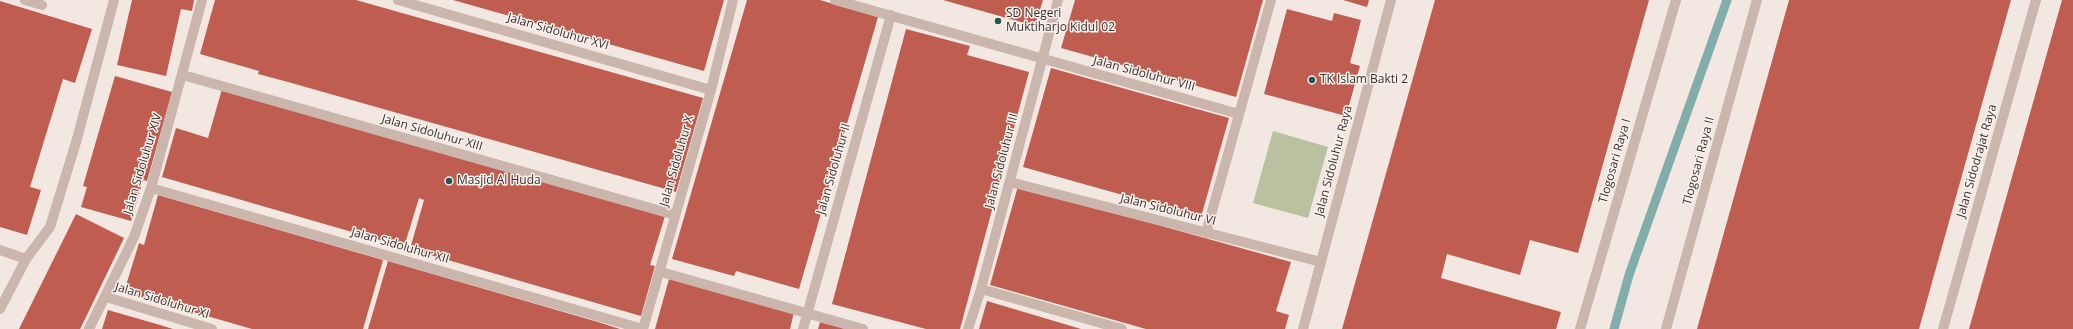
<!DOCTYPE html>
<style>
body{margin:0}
canvas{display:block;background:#f2e7e1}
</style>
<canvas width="2073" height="329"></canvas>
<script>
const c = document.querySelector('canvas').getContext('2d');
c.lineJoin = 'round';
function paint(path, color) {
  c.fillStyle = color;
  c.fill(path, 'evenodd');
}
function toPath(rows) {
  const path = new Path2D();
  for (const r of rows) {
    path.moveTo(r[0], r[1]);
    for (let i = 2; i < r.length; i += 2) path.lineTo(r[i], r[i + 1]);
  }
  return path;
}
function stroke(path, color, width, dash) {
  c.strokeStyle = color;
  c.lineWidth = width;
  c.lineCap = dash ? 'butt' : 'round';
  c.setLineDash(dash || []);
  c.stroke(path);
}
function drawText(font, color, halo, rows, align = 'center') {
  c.font = font + ' "Open Sans",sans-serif';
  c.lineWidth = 3;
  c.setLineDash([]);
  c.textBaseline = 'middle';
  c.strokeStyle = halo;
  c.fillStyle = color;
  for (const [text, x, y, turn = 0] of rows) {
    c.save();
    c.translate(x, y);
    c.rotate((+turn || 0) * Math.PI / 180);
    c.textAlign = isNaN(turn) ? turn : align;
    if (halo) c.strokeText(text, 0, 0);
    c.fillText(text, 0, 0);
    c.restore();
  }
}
const green = toPath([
 [1273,131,1328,147,1308,218,1253,203]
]);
const stream = toPath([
 [1614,329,1629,275,1727,0]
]);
const building = toPath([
 [132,0,194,0,192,11,181,9,166,76,117,65],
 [215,0,356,0,703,98,676,192,288,82,258,74,259,71,200,54],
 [453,0,724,0,704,71],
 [747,0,820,0,878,17,799,289,736,271,734,276,672,259],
 [943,0,1043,0,1035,26],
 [1075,0,1263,0,1236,97,1061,48],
 [1343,0,1369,0,1367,7],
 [1435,0,1649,0,1578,253,1530,240,1520,275,1447,254,1441,278,1561,312,1556,329,1342,329],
 [1789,0,2011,0,1919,329,1697,329],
 [2062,0,2073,0,2073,329,1969,329],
 [0,1,92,29,75,83,63,79,44,141,30,187,41,190,27,235,0,227],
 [1287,9,1332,21,1334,13,1361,20,1350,63,1360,66,1346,116,1264,94],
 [906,29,970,46,967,55,1029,72,960,329,926,329,832,304],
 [1051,68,1229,118,1201,217,1023,167],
 [115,76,172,92,147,181,143,180,131,221,81,207,87,187,83,186],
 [222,89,665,216,650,265,655,266,641,316,410,249,424,200,419,198,404,247,162,177,176,128,208,138],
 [1018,186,1291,262,1276,311,1289,315,1285,329,1146,329,990,285],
 [158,195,383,260,363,329,252,329,124,292,139,243,144,245],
 [76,214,124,238,86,317,80,329,19,329],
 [388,261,598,322,620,329,368,329],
 [669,279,794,312,790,329,655,329],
 [987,301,1081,329,979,329],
 [108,310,160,325,173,329,102,329],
 [820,322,845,329,818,329]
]);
const minor = toPath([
 [25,0,42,5],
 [398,0,711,90],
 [835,0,1239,114],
 [183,75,675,215],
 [1010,182,1321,262],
 [151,188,643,329],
 [1206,233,1271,0],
 [0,250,26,259],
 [661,272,863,329],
 [981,289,1122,329],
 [106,297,212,329],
 [0,309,26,259,50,227,77,139,114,0],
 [89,329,134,237,151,188,202,0],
 [643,329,711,90,733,0],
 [803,329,891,15],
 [968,329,981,289,1058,0],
 [1303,329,1391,0],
 [1580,329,1676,0],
 [1666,329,1757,0],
 [1943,329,2036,0]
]);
const markers = [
 [998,21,4,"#225854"],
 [1312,80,4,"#225854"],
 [449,181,4,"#225854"]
];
const poiNames = [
 ["SD Negeri",1006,14],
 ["Muktiharjo Kidul 02",1006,28],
 ["TK Islam Bakti 2",1320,80],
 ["Masjid Al Huda",457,181]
];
const streetNames = [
 ["Jalan Sidoluhur XVI",558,32,16],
 ["Jalan Sidoluhur VIII",1144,74,15],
 ["Jalan Sidoluhur XIII",432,133,16],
 ["Jalan Sidoluhur X",677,161,-74],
 ["Jalan Sidoluhur III",1002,161,-75],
 ["Jalan Sidoluhur Raya",1334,161,-75],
 ["Tlogosari Raya I",1615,161,-74],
 ["Tlogosari Raya II",1699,161,-75],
 ["Jalan Sidodrajat Raya",1977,161,-74],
 ["Jalan Sidoluhur XIV",143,164,-73],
 ["Jalan Sidoluhur II",834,169,-74],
 ["Jalan Sidoluhur VI",1168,210,14],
 ["Jalan Sidoluhur XII",400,246,16],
 ["Jalan Sidoluhur XI",162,301,17]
];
paint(green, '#bac1a1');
stroke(stream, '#81aeaa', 9);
paint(building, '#bf5d51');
stroke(minor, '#cab6ad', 10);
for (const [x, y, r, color] of markers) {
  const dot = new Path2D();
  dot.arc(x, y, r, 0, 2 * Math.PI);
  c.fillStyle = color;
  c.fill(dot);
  stroke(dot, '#faf2ed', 1.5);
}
drawText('12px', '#392d2b', '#faf2ed', poiNames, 'left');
drawText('12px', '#392d2b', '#faf2ed', streetNames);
</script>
